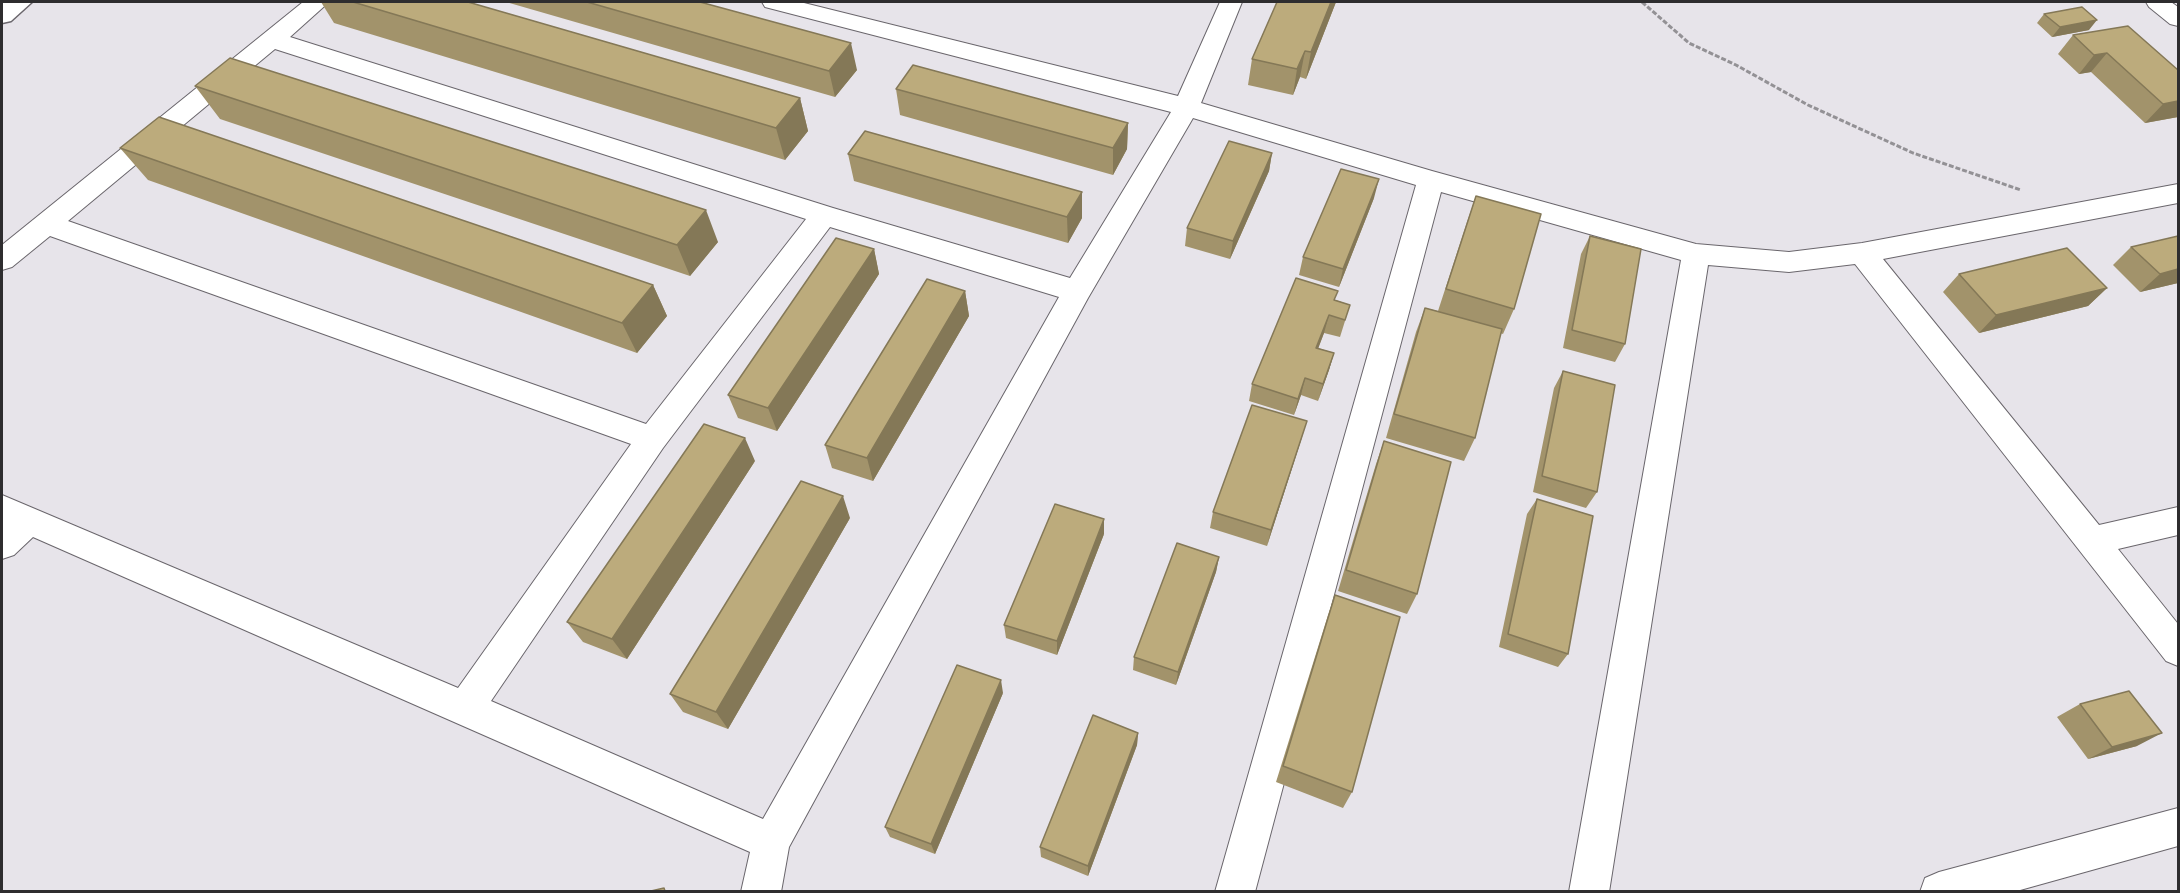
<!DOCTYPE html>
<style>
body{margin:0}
#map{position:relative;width:2180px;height:893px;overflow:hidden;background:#e7e4ea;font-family:"Fira Sans Condensed",sans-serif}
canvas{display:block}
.frame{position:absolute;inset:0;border:3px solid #2e2d2f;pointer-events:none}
</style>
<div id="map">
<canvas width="2180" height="893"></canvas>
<div class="frame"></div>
</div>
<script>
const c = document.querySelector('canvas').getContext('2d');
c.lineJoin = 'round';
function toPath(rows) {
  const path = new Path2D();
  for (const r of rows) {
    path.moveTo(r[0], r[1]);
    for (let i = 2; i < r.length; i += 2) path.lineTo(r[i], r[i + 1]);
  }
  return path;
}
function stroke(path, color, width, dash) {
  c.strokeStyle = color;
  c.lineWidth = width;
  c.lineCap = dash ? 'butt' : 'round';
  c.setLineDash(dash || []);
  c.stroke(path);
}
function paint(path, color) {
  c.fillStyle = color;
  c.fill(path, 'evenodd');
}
const path = toPath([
 [1642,2,1689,43,1736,65,1808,105,1913,153,2021,190]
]);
const street = toPath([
 [303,2,329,2,290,37,833,208,1070,278,1171,112,765,7,762,2,800,2,1178,96,1220,2,1242,2,1201,103,1432,171,1696,244,1789,252,1862,243,2178,184,2178,203,1883,259,2099,525,2178,507,2178,535,2118,549,2178,624,2178,666,2166,661,1855,264,1789,272,1708,265,1609,892,1569,892,1681,260,1441,192,1255,892,1215,892,1416,185,1193,118,1088,298,789,847,781,892,741,892,750,852,33,537,14,555,2,559,2,495,458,688,631,444,50,236,12,267,2,270,2,245,303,2],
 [275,49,806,219,646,424,68,221,275,49],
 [830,227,1059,297,763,819,491,701,663,448,830,227],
 [2146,2,2171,2,2178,7,2178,26,2170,24,2149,7,2146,2],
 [2178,808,2178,846,2013,892,1920,892,1925,878,1939,872,2178,808]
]);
const secondary = toPath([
 [4,2,32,2,11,21,2,23,2,4,4,2]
]);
const wall = toPath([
 [321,2,468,2,800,98,808,131,785,160,334,23],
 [506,2,700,2,857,70,835,97],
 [1277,2,1336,2,1306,79,1300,77,1293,95,1248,85,1252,59],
 [2044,14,2089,30,2052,37,2037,23],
 [2073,35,2178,70,2178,117,2145,123,2091,72,2079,74,2058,54],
 [195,86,718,242,690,276,220,119],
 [896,89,1128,123,1127,149,1113,175,900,115],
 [120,148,653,285,667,316,637,353,148,180],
 [1272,153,1269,171,1230,259,1185,246,1187,228],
 [848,154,1082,218,1068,243,854,181],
 [1476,196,1514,309,1503,334,1500,333,1475,438,1464,461,1386,438,1416,332,1425,308,1438,311,1467,222],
 [1374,198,1339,287,1299,275,1303,257],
 [1590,236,1625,344,1615,362,1563,348,1581,254],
 [2131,247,2178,283,2140,292,2113,265],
 [874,249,879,274,777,431,738,418,728,395],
 [1959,274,2107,288,2088,306,1979,333,1943,292],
 [965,291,969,316,873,481,832,468,825,445],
 [1336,300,1350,305,1340,337,1324,333,1318,348,1334,353,1329,370,1318,401,1301,395,1294,415,1249,401,1252,384],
 [1563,371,1597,492,1586,508,1533,492,1554,388],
 [1302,437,1267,546,1210,528,1213,512],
 [1384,441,1417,594,1407,614,1338,591,1376,464],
 [755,461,627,659,583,642,567,622],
 [1537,499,1568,654,1558,667,1499,647,1527,514],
 [850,518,728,729,683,712,670,694],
 [1104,534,1057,655,1006,638,1004,625],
 [1219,557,1216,572,1176,685,1133,670,1134,657],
 [1335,595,1352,792,1343,808,1276,782,1328,615],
 [1003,693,935,854,890,837,885,827],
 [2080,704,2137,746,2088,759,2057,717],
 [1138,733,1137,745,1088,876,1041,857,1040,847]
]);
const shadedWall = toPath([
 [1331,2,1336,2,1306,79,1311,52],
 [2097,20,2089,30,2052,37,2060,27],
 [851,43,857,70,835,97,829,71],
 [1305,51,1300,77,1293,95,1297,69],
 [2107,53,2091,72,2079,74,2094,55],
 [800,98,808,131,785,160,776,128],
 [2178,101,2178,117,2145,123,2163,104],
 [1128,123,1127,149,1113,175,1113,148],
 [1272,153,1269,171,1230,259,1233,241],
 [1379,179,1374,198,1339,287,1343,269],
 [1082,192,1082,218,1068,243,1067,217],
 [706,210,718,242,690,276,677,245],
 [874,249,879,274,777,431,768,408],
 [2178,269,2178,283,2140,292,2160,274],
 [653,285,667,316,637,353,622,323],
 [2107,288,2088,306,1979,333,1996,315],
 [965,291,969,316,873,481,867,458],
 [1329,315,1324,333,1312,365,1316,348],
 [1334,353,1329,370,1318,401,1323,384],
 [1305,378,1301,395,1294,415,1298,399],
 [1307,421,1302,437,1267,546,1271,530],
 [745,438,755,461,627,659,612,639],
 [843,496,850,518,728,729,716,712],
 [1104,519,1104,534,1057,655,1057,641],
 [1219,557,1216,572,1176,685,1178,672],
 [1001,680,1003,693,935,854,931,844],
 [1138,733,1137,745,1088,876,1088,866],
 [2162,733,2137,746,2088,759,2112,747]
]);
const building = toPath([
 [353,2,468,2,800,98,776,128,353,2],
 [587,2,700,2,851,43,829,71,587,2],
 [1277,2,1331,2,1311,52,1305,51,1297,69,1252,59,1277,2],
 [2082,7,2097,20,2060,27,2044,14,2082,7],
 [2128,26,2178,70,2178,101,2163,104,2107,53,2094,55,2073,35,2128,26],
 [230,58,706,210,677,245,195,86,230,58],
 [913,65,1128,123,1113,148,896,89,913,65],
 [159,117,653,285,622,323,120,148,159,117],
 [865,131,1082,192,1067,217,848,154,865,131],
 [1229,141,1272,153,1233,241,1187,228,1229,141],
 [1341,169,1379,179,1343,269,1303,257,1341,169],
 [1476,196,1541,214,1514,309,1446,289,1476,196],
 [1590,236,1641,249,1625,344,1572,330,1590,236],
 [2178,236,2178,269,2160,274,2131,247,2178,236],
 [836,238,874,249,768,408,728,395,836,238],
 [2067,248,2107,288,1996,315,1959,274,2067,248],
 [1296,278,1338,291,1334,300,1350,305,1345,320,1329,315,1316,348,1334,353,1323,384,1305,378,1298,399,1252,384,1296,278],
 [927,279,965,291,867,458,825,445,927,279],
 [1425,308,1502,329,1475,438,1394,414,1425,308],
 [1563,371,1615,385,1597,492,1542,476,1563,371],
 [1252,405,1307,421,1271,530,1213,512,1252,405],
 [704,424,745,438,612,639,567,622,704,424],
 [1384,441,1451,462,1417,594,1346,570,1384,441],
 [801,481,843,496,716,712,670,694,801,481],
 [1537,499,1593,516,1568,654,1508,634,1537,499],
 [1055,504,1104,519,1057,641,1004,625,1055,504],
 [1177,543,1219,557,1178,672,1134,657,1177,543],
 [1335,595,1400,617,1352,792,1283,766,1335,595],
 [957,665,1001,680,931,844,885,827,957,665],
 [2129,691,2162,733,2112,747,2080,704,2129,691],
 [1093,715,1138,733,1088,866,1040,847,1093,715],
 [664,888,665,891,651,891,664,888]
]);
stroke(street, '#6a666c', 2);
stroke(secondary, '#6a666c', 3);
stroke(path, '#939195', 3, [5, 2]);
paint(street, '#fff');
paint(secondary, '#fff');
paint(wall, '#a2936b');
paint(shadedWall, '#847857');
paint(building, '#bcab7c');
stroke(building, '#847857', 1.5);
</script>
